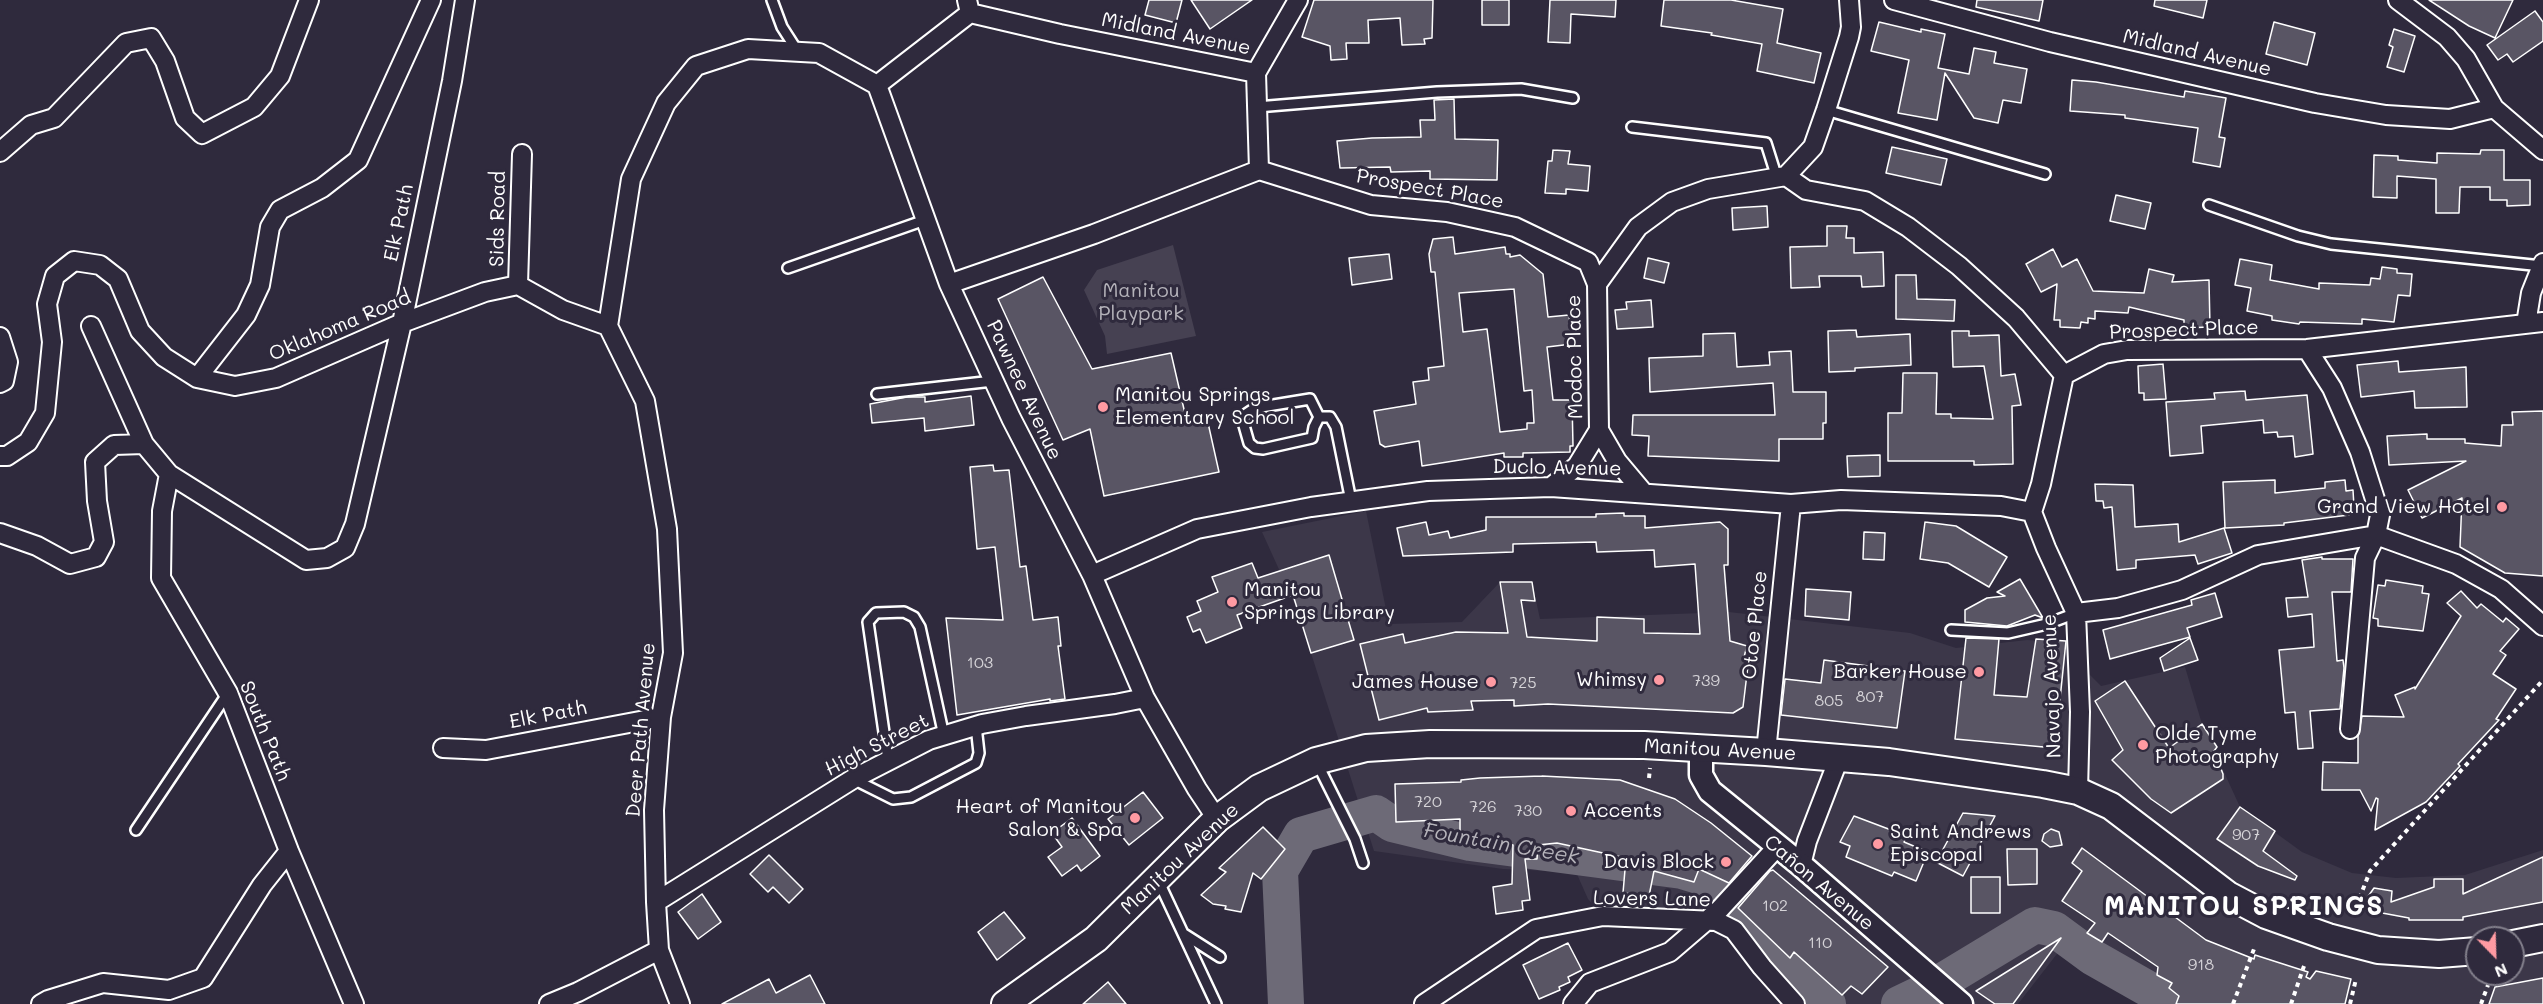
<!DOCTYPE html>
<meta charset="utf-8">
<style>
body{margin:0}
#map{position:relative;width:2543px;height:1004px;overflow:hidden;background:#2f2a3d;font-family:Mali,sans-serif}
canvas{display:block}
.north{position:absolute;left:2465px;top:926px;width:60px;height:60px;box-sizing:border-box;background:#2f2a3d;border:2px solid #827f8b;border-radius:50%;rotate:157deg;font-size:16px;font-weight:700;line-height:24px;text-align:center;color:#fff}
.north::after{content:'';display:block;margin:auto;width:21px;height:27px;background:#ff9aa2;clip-path:polygon(50% 0,100% 100%,50% 72%,0 100%)}
</style>
<div id="map">
<canvas width="2543" height="1004"></canvas>
<div class="north">N</div>
</div>
<script>
const c = document.querySelector('canvas').getContext('2d');
c.lineJoin = 'round';
function paint(path, color) {
  c.fillStyle = color;
  c.fill(path, 'evenodd');
}
function toPath(rows) {
  const path = new Path2D();
  for (const r of rows) {
    path.moveTo(r[0], r[1]);
    for (let i = 2; i < r.length; i += 2) path.lineTo(r[i], r[i + 1]);
  }
  return path;
}
function stroke(path, color, width, dash) {
  c.strokeStyle = color;
  c.lineWidth = width;
  c.lineCap = dash ? 'butt' : 'round';
  c.setLineDash(dash || []);
  c.stroke(path);
}
function drawText(font, color, halo, rows, align = 'center') {
  c.font = font + ' Mali,sans-serif';
  c.lineWidth = 6;
  c.setLineDash([]);
  c.textBaseline = 'middle';
  c.strokeStyle = halo;
  c.fillStyle = color;
  for (const [text, x, y, turn = 0] of rows) {
    c.save();
    c.translate(x, y);
    c.rotate((+turn || 0) * Math.PI / 180);
    c.textAlign = isNaN(turn) ? turn : align;
    if (halo) c.strokeText(text, 0, 0);
    c.fillText(text, 0, 0);
    c.restore();
  }
}
const built = toPath([
 [1366,511,1389,624,1462,622,1500,582,1532,582,1540,619,1729,612,1910,633,1956,648,2027,640,2057,642,2101,686,2185,667,2202,724,2240,807,2302,852,2352,873,2396,878,2465,875,2543,850,2543,1004,2151,1004,2060,950,2018,1004,1795,1004,1734,930,1603,916,1588,899,1576,872,1503,869,1374,851,1297,609,1262,532],
 [2477,938,2513,938,2513,974,2477,974]
]);
const green = toPath([
 [1173,245,1196,336,1107,354,1105,336,1084,290,1097,270]
]);
const river = toPath([
 [1286,1004,1280,871,1301,835,1376,813,1392,824,1470,843,1682,871,1705,878,1730,899,1764,944,1828,1004],
 [1899,1004,1926,991,2035,925,2054,929,2092,957,2171,1002]
]);
const building = toPath([
 [1149,0,1182,0,1176,23,1145,15,1149,0],
 [1191,0,1252,0,1210,29,1191,0],
 [1314,0,1433,0,1432,38,1424,39,1425,44,1402,45,1400,18,1368,20,1369,43,1346,43,1347,59,1331,60,1330,46,1302,37,1314,0],
 [1482,0,1509,0,1509,25,1482,25,1482,0],
 [1550,0,1616,0,1615,17,1571,14,1570,43,1548,42,1550,0],
 [1664,0,1731,0,1783,9,1777,43,1821,53,1814,83,1757,71,1762,44,1711,35,1712,33,1661,26,1664,0],
 [1977,0,2043,0,2039,21,1976,7,1977,0],
 [2155,0,2207,0,2203,18,2154,6,2155,0],
 [2429,0,2513,0,2495,38,2469,26,2429,0],
 [2535,11,2543,22,2543,41,2513,62,2507,54,2498,60,2487,45,2535,11],
 [1879,22,1921,32,1921,29,1945,34,1938,68,1969,74,1974,48,1996,52,1994,63,2027,69,2021,103,2003,100,1998,123,1974,118,1945,73,1937,120,1898,113,1909,60,1871,51,1879,22],
 [2274,22,2315,33,2307,65,2266,54,2274,22],
 [2394,29,2415,36,2404,72,2387,67,2393,47,2389,45,2394,29],
 [2072,80,2096,82,2184,97,2185,91,2226,98,2219,137,2225,138,2220,167,2193,162,2198,128,2125,118,2125,115,2070,111,2072,80],
 [1454,99,1455,139,1498,140,1497,180,1430,179,1430,171,1391,172,1390,167,1340,168,1337,141,1372,138,1421,137,1420,120,1435,120,1434,100,1454,99],
 [1892,147,1947,159,1941,185,1886,173,1892,147],
 [1553,150,1570,151,1568,164,1590,166,1588,191,1566,189,1566,194,1545,193,1548,161,1552,161,1553,150],
 [2481,150,2504,150,2504,180,2530,180,2530,205,2507,206,2507,200,2490,200,2490,187,2460,187,2459,213,2436,213,2436,179,2397,176,2397,198,2373,197,2374,155,2398,156,2398,160,2437,163,2437,153,2480,154,2481,150],
 [2116,195,2151,203,2145,229,2110,221,2116,195],
 [1767,206,1768,227,1733,230,1732,208,1767,206],
 [1827,226,1847,226,1846,238,1854,238,1854,253,1883,252,1884,286,1862,287,1861,276,1819,276,1820,287,1791,288,1790,247,1827,246,1827,226],
 [1453,237,1455,254,1505,247,1506,254,1510,254,1510,257,1520,255,1543,274,1548,317,1569,315,1572,344,1547,347,1553,400,1572,400,1573,446,1570,446,1570,452,1523,453,1523,457,1504,457,1504,453,1422,466,1419,441,1385,447,1380,444,1374,411,1416,404,1413,382,1429,380,1428,368,1444,366,1435,272,1431,272,1429,254,1433,239,1453,237],
 [1514,289,1524,391,1532,390,1534,423,1527,423,1527,429,1500,432,1487,329,1463,332,1459,293,1514,289],
 [2053,249,2062,267,2077,259,2093,291,2144,293,2149,269,2174,275,2172,282,2209,280,2210,327,2184,328,2184,320,2129,307,2128,313,2095,311,2095,319,2088,318,2088,323,2081,322,2080,328,2060,327,2060,320,2054,320,2057,284,2041,292,2026,264,2053,249],
 [1389,254,1392,279,1352,285,1349,258,1389,254],
 [1648,258,1669,263,1664,283,1644,278,1648,258],
 [2240,259,2272,265,2270,280,2319,289,2319,283,2370,285,2371,278,2380,279,2382,267,2397,269,2397,273,2412,274,2410,296,2398,295,2394,322,2362,319,2362,324,2300,322,2299,324,2272,320,2272,316,2247,311,2251,288,2235,285,2240,259],
 [1896,275,1916,275,1917,299,1955,300,1954,321,1896,319,1896,275],
 [1043,277,1092,369,1171,353,1186,418,1206,414,1219,472,1104,496,1090,429,1063,440,998,299,1043,277],
 [1651,300,1653,327,1617,329,1615,310,1627,309,1626,302,1651,300],
 [1856,330,1857,337,1910,334,1911,365,1855,368,1855,371,1829,372,1828,331,1856,330],
 [1952,331,1969,331,1969,336,1999,335,2001,376,2015,374,2021,405,2012,406,2013,464,1974,465,1974,461,1888,461,1888,413,1902,413,1903,373,1937,373,1936,414,1951,414,1951,418,1993,419,1984,366,1953,367,1952,331],
 [1735,333,1737,367,1770,365,1769,352,1791,351,1793,392,1826,392,1826,423,1823,423,1823,439,1779,439,1779,461,1648,456,1649,436,1632,435,1633,415,1775,415,1773,383,1650,392,1649,358,1703,356,1703,334,1735,333],
 [2398,361,2399,372,2466,367,2467,407,2415,408,2414,391,2361,397,2357,365,2398,361],
 [2163,364,2166,399,2144,400,2144,393,2139,393,2138,366,2163,364],
 [2245,391,2246,400,2307,395,2313,454,2295,457,2293,436,2278,437,2277,432,2264,433,2263,420,2201,426,2203,453,2170,456,2166,402,2215,399,2214,393,2245,391],
 [971,396,974,425,925,431,924,418,872,423,870,404,907,397,925,397,925,402,971,396],
 [2543,411,2543,576,2505,573,2460,547,2462,498,2422,518,2408,490,2466,461,2389,465,2387,436,2427,434,2427,439,2465,439,2465,443,2501,446,2502,425,2513,425,2512,412,2543,411],
 [1880,455,1880,476,1848,477,1847,456,1880,455],
 [993,465,994,471,1009,470,1020,567,1026,566,1033,620,1058,617,1061,646,1058,646,1065,699,1050,701,1050,699,957,715,946,618,1003,620,995,547,977,549,970,467,993,465],
 [2275,480,2275,493,2325,488,2325,482,2345,480,2346,491,2353,490,2354,507,2349,508,2349,515,2284,523,2284,525,2225,528,2223,482,2275,480],
 [2095,484,2133,485,2135,527,2178,524,2179,542,2224,528,2232,553,2198,564,2195,555,2136,560,2136,568,2117,570,2112,507,2104,508,2103,501,2096,501,2095,484],
 [1624,513,1624,516,1645,516,1645,528,1720,522,1728,529,1728,565,1724,565,1730,641,1747,646,1744,657,1749,657,1743,707,1733,713,1548,704,1514,706,1514,700,1471,701,1473,710,1428,712,1427,708,1379,720,1360,644,1403,634,1405,643,1456,632,1508,633,1500,582,1532,582,1535,601,1521,600,1527,637,1597,641,1597,617,1644,619,1644,633,1700,634,1695,564,1655,567,1654,550,1597,552,1596,542,1513,544,1513,552,1403,556,1397,528,1426,522,1429,535,1448,531,1450,538,1486,530,1486,517,1596,517,1596,514,1624,513],
 [1925,522,1956,526,2007,557,1989,587,1948,563,1920,559,1925,522],
 [1864,532,1885,533,1884,560,1863,559,1864,532],
 [1329,555,1354,640,1311,653,1293,595,1237,615,1242,628,1206,643,1200,629,1193,632,1187,617,1201,611,1197,601,1218,592,1212,577,1252,563,1258,578,1329,555],
 [2322,557,2322,559,2353,559,2351,592,2332,592,2337,661,2343,660,2344,668,2340,709,2310,711,2313,748,2298,749,2295,712,2285,713,2279,650,2314,647,2312,614,2288,617,2286,598,2308,597,2302,560,2322,557],
 [2020,579,2043,618,2035,615,2007,626,1965,622,1965,610,1987,598,2005,596,1997,592,2020,579],
 [2386,580,2423,586,2422,593,2429,594,2423,631,2378,626,2378,619,2373,618,2378,585,2385,586,2386,580],
 [1806,589,1851,592,1849,620,1805,616,1806,589],
 [2461,591,2477,608,2481,604,2503,622,2506,618,2519,629,2500,651,2506,655,2493,674,2516,689,2496,719,2499,720,2458,764,2460,766,2426,802,2375,830,2378,799,2376,798,2371,811,2360,790,2322,790,2323,762,2358,763,2358,736,2362,716,2404,717,2395,695,2415,687,2415,689,2461,616,2447,603,2461,591],
 [2215,593,2222,617,2187,628,2190,637,2110,659,2103,630,2192,605,2191,600,2215,593],
 [1966,638,1999,639,1994,695,2027,697,2036,639,2066,641,2055,748,1955,739,1966,638],
 [2190,638,2198,660,2164,671,2160,658,2190,638],
 [1824,660,1905,671,1897,728,1781,715,1785,679,1821,683,1824,660],
 [2125,681,2169,748,2202,724,2217,747,2214,751,2223,774,2223,779,2171,813,2151,799,2112,760,2123,750,2095,701,2125,681],
 [1542,776,1620,780,1675,799,1711,823,1752,856,1729,883,1699,869,1694,882,1654,871,1649,896,1623,893,1626,858,1557,843,1538,845,1537,859,1525,859,1530,900,1522,901,1523,910,1496,914,1493,887,1512,884,1513,845,1473,837,1460,831,1460,819,1396,822,1395,784,1461,782,1461,780,1480,778,1542,776],
 [1143,792,1163,818,1129,845,1108,819,1143,792],
 [2240,807,2275,831,2263,851,2297,876,2295,880,2258,866,2217,839,2240,807],
 [1963,813,1995,816,1963,876,1936,862,1963,813],
 [1854,816,1907,836,1904,842,1928,852,1916,881,1894,872,1892,876,1846,857,1850,846,1840,842,1854,816],
 [1072,818,1100,856,1081,871,1077,865,1062,876,1048,857,1062,847,1052,833,1072,818],
 [1263,827,1285,849,1261,879,1253,873,1241,912,1225,909,1226,906,1213,904,1201,895,1226,872,1219,868,1263,827],
 [2051,829,2059,832,2062,845,2050,847,2042,841,2044,834,2051,829],
 [2082,848,2206,940,2254,959,2255,955,2308,972,2306,977,2310,979,2316,971,2351,979,2345,1004,2176,1004,2179,996,2169,988,2172,983,2157,975,2158,967,2108,933,2102,942,2087,933,2095,923,2062,901,2082,871,2072,863,2082,848],
 [2007,849,2037,849,2037,884,2008,885,2007,849],
 [769,855,803,889,789,903,773,887,768,892,750,874,769,855],
 [2543,857,2543,902,2463,917,2463,920,2409,920,2409,918,2366,910,2367,898,2374,888,2392,891,2391,902,2434,887,2434,879,2463,879,2463,894,2543,857],
 [1773,870,1888,967,1862,994,1851,986,1842,995,1794,952,1790,958,1738,908,1770,871,1773,870],
 [1971,877,2000,877,2000,913,1971,913,1971,877],
 [702,894,721,922,698,939,678,912,702,894],
 [1004,912,1025,938,997,960,978,932,1004,912],
 [2061,938,2013,1004,1995,1004,1976,991,2061,938],
 [1568,943,1582,970,1568,977,1570,982,1559,987,1560,990,1539,999,1523,965,1568,943],
 [810,975,825,1004,722,1004,769,979,776,993,810,975],
 [2543,978,2543,1004,2489,1004,2495,987,2543,978],
 [1108,982,1126,1004,1083,1004,1108,982]
]);
const path = toPath([
 [1649,778,1650,768],
 [2353,915,2370,871,2543,680],
 [2233,1004,2254,949],
 [2291,1004,2304,966],
 [2350,1004,2356,979],
 [2481,1004,2488,985]
]);
const service = toPath([
 [772,0,782,27,798,52],
 [1257,107,1437,92,1521,89,1573,98],
 [1826,110,2045,174],
 [1632,127,1766,143,1777,178],
 [2209,205,2298,236,2331,244,2542,266],
 [788,268,925,220],
 [877,394,993,381],
 [1310,399,1319,417,1314,427,1312,438,1263,449,1255,448,1249,443,1243,422,1246,414,1255,408,1310,399],
 [1319,417,1330,417,1336,427,1351,501],
 [1951,630,2008,633,2047,624,2076,613],
 [888,760,868,622,876,613,904,612,914,617,920,627,944,736],
 [1317,763,1355,839,1363,863],
 [853,779,893,799,911,797,976,763,979,753,976,726],
 [136,830,228,693],
 [1158,880,1216,1004],
 [1184,934,1220,957]
]);
const minor = toPath([
 [1894,0,2050,42,2315,103,2386,115,2450,119,2494,108],
 [2398,0,2447,37,2466,59,2494,108,2543,150],
 [970,13,1060,34,1256,73],
 [1256,73,1259,170],
 [1256,73,1298,0],
 [877,85,949,284,1011,418,1092,575,1145,698,1197,789,1217,819],
 [877,85,970,13,967,0],
 [0,152,31,125,54,118,126,43,151,38,165,61,185,118,202,134,254,107,280,76,309,0],
 [1786,176,1813,147,1826,110,1849,37,1851,27,1849,0],
 [949,284,1094,234,1259,170,1371,205,1447,212,1515,227,1588,262,1597,284,1638,227,1672,202,1708,189,1786,176,1806,190,1865,201,1908,227,1959,266,2016,318,2064,375],
 [1597,284,1599,430,1617,461,1643,492],
 [518,285,522,154],
 [2526,324,2531,293,2543,263],
 [91,326,144,444,169,474,306,560,327,558,345,548,355,524,402,323,452,81,465,0],
 [0,337,8,362,4,381,0,383],
 [2307,349,2332,388,2360,452,2380,515,2376,535,2365,558,2350,729],
 [2064,375,2104,354,2127,350,2307,349,2543,322],
 [2064,375,2041,484,2032,512,2046,548,2076,613,2080,712,2078,791],
 [197,378,246,315,260,285,270,227,280,210,322,188,358,160,431,0],
 [0,456,7,456,28,442,45,413,52,342,47,304,55,276,74,261,100,265,118,279,140,331,164,357,197,378,235,386,276,378,402,323,485,292,518,285,563,310,608,326],
 [169,474,162,511,161,578,228,693,289,851,354,1004],
 [1551,487,1577,466,1599,430],
 [0,533,37,546,70,564,96,557,104,542,97,501,95,462,114,445,144,444],
 [1092,575,1197,529,1311,507,1428,491,1551,487,1791,504,1841,500,2001,506,2032,512],
 [2076,613,2118,608,2182,590,2258,555,2376,535,2456,564,2501,589,2543,626],
 [443,748,486,750,661,717],
 [1766,752,1791,504],
 [1801,865,1807,841,1839,758],
 [656,902,853,779,929,740,982,724,1026,716,1115,704,1145,698],
 [41,1004,48,1000,103,983,169,990,203,978,262,885,289,851],
 [549,1004,578,992,659,950],
 [680,1004,659,950,656,902,654,810,661,717,673,653,667,529,645,401,608,326,631,179,666,103,696,66,748,49,819,53,877,85],
 [1424,1004,1536,929,1603,916,1716,921,1734,930,1762,967,1795,1004],
 [1573,1004,1590,983,1670,952,1719,910,1777,847]
]);
const tertiary = toPath([
 [1701,749,1701,775,1710,791,1801,865,1961,1004]
]);
const secondary = toPath([
 [2513,944,2543,938],
 [1005,1004,1096,939,1217,819,1259,788,1316,761,1366,748,1430,744,1644,745,1766,752,1889,762,2043,784,2078,791,2111,806,2228,895,2266,915,2328,937,2378,950,2439,954,2477,951]
]);
const markers = [
 [1103,407,6,"#ff9aa2"],
 [2502,507,6,"#ff9aa2"],
 [1232,602,6,"#ff9aa2"],
 [1979,672,6,"#ff9aa2"],
 [1659,680,6,"#ff9aa2"],
 [1491,682,6,"#ff9aa2"],
 [2143,745,6,"#ff9aa2"],
 [1571,811,6,"#ff9aa2"],
 [1135,818,6,"#ff9aa2"],
 [1878,844,6,"#ff9aa2"],
 [1726,862,6,"#ff9aa2"]
];
const numberNames = [
 ["103",980,663],
 ["739",1706,681],
 ["725",1523,683],
 ["807",1870,697],
 ["805",1829,701],
 ["720",1428,802],
 ["726",1483,807],
 ["730",1528,811],
 ["907",2246,835],
 ["102",1775,906],
 ["110",1820,943],
 ["918",2201,965]
];
const streetNames = [
 ["Midland Avenue",1176,34,11],
 ["Midland Avenue",2197,53,13],
 ["Prospect Place",1430,189,10],
 ["Sids Road",498,219,-89],
 ["Elk Path",399,223,-78],
 ["Oklahoma Road",340,326,-23],
 ["Prospect Place",2184,330,-2],
 ["Modoc Place",1575,357,-91],
 ["Pawnee Avenue",1024,390,65],
 ["Duclo Avenue",1557,468,1],
 ["Otoe Place",1755,625,-84],
 ["Navajo Avenue",2052,686,-92],
 ["Elk Path",548,715,-11],
 ["Deer Path Avenue",641,730,-85],
 ["South Path",265,731,68],
 ["High Street",877,745,-27],
 ["Manitou Avenue",1720,750,3],
 ["Manitou Avenue",1180,859,-43],
 ["Cañon Avenue",1819,883,40],
 ["Lovers Lane",1652,899,1]
];
const parkNames = [
 ["Manitou",1141,291],
 ["Playpark",1141,314]
];
const poiNames = [
 ["Manitou Springs",1115,395,"left"],
 ["Elementary School",1115,418,"left"],
 ["Grand View Hotel",2490,507],
 ["Manitou",1244,590,"left"],
 ["Springs Library",1244,613,"left"],
 ["Barker House",1967,672],
 ["Whimsy",1647,680],
 ["James House",1479,682],
 ["Olde Tyme",2155,734,"left"],
 ["Photography",2155,757,"left"],
 ["Heart of Manitou",1123,807],
 ["Salon & Spa",1123,830],
 ["Accents",1583,811,"left"],
 ["Saint Andrews",1890,832,"left"],
 ["Episcopal",1890,855,"left"],
 ["Davis Block",1714,862]
];
const waterNames = [
 ["Fountain Creek",1501,844,10]
];
const districtNames = [
 ["MANITOU SPRINGS",2244,907]
];
paint(built, '#3c3749');
paint(green, '#464152');
stroke(river, '#6d6a77', 36);
paint(building, '#595564');
stroke(building, '#fff', 1.5);
stroke(service, '#fff', 14);
stroke(minor, '#fff', 22);
stroke(tertiary, '#fff', 27);
stroke(secondary, '#fff', 30);
stroke(path, '#fff', 4, [4.5, 4.5]);
stroke(service, '#2f2a3d', 9);
stroke(minor, '#2f2a3d', 18);
stroke(tertiary, '#2f2a3d', 22);
stroke(secondary, '#2f2a3d', 26);
for (const [x, y, r, color] of markers) {
  const dot = new Path2D();
  dot.arc(x, y, r, 0, 2 * Math.PI);
  c.fillStyle = color;
  c.fill(dot);
  stroke(dot, '#2f2a3d', 2);
}
drawText('16px', '#d6d4d8', null, numberNames);
drawText('20px', '#fff', '#2f2a3d', streetNames);
drawText('20px', '#b5b3ba', '#2f2a3d', parkNames);
drawText('20px', '#fff', '#2f2a3d', poiNames, 'right');
drawText('italic 21px', '#b6b4bb', '#2f2a3d', waterNames);
c.letterSpacing = '1.5px';
drawText('bold 26px', '#fff', '#2f2a3d', districtNames);
c.letterSpacing = '0px';
</script>
